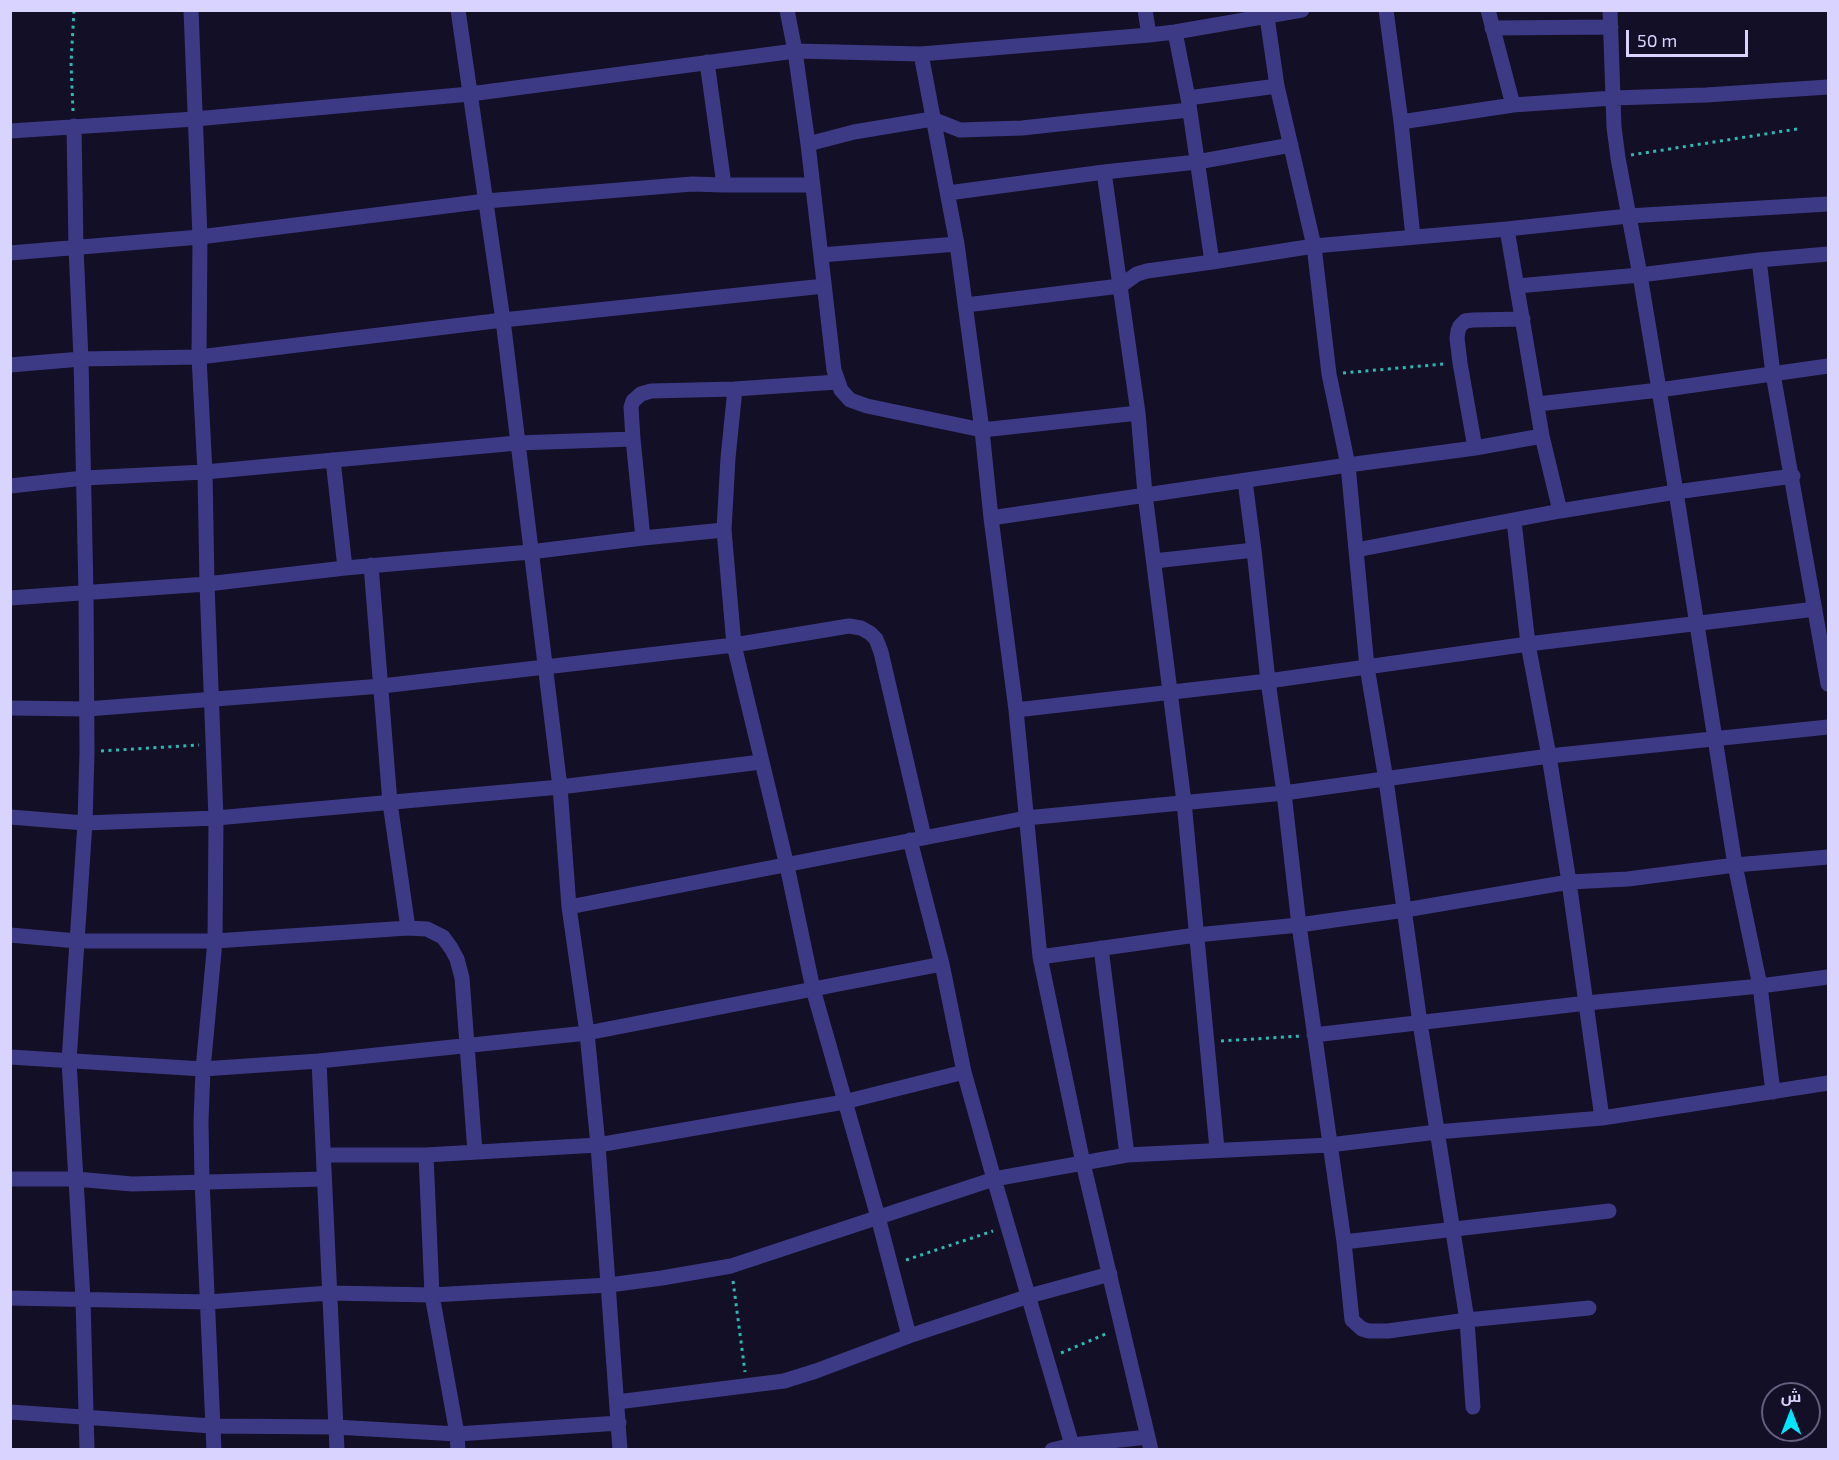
<!DOCTYPE html>
<meta charset="utf-8">
<style>
body{margin:0}
#map{position:relative;width:1839px;height:1460px;overflow:hidden;background:#130f26;font-family:"Exo 2",Cairo,sans-serif}
canvas{display:block}
.frame{position:absolute;inset:0;border:12px solid #d9d4ff;pointer-events:none}
.north{position:absolute;left:1761px;top:1382px;width:60px;height:60px;box-sizing:border-box;background:#130f26;border:2px solid #625e7d;border-radius:50%;rotate:0deg;font-size:16px;font-weight:700;line-height:24px;text-align:center;color:#d9d4ff}
.north::after{content:'';display:block;margin:auto;width:21px;height:27px;background:#00e5ff;clip-path:polygon(50% 0,100% 100%,50% 72%,0 100%)}
.scale{position:absolute;left:1626px;top:30px;width:122px;height:27px;box-sizing:border-box;border:3px solid #d9d4ff;border-top:0;padding-left:8px;font-size:18px;line-height:21px;white-space:nowrap;color:#d9d4ff;-webkit-text-stroke:4px #130f26;paint-order:stroke}
</style>
<div id="map">
<canvas width="1839" height="1460"></canvas>
<div class="frame"></div>
<div class="north">ش</div>
<div class="scale">50 m</div>
</div>
<script>
const c = document.querySelector('canvas').getContext('2d');
c.lineJoin = 'round';
function toPath(rows) {
  const path = new Path2D();
  for (const r of rows) {
    path.moveTo(r[0], r[1]);
    for (let i = 2; i < r.length; i += 2) path.lineTo(r[i], r[i + 1]);
  }
  return path;
}
function stroke(path, color, width, dash) {
  c.strokeStyle = color;
  c.lineWidth = width;
  c.lineCap = dash ? 'butt' : 'round';
  c.setLineDash(dash || []);
  c.stroke(path);
}
const path = toPath([
 [73,111,71,63,74,10],
 [1631,155,1797,129],
 [1343,373,1444,364],
 [101,751,199,745],
 [1221,1041,1301,1036],
 [906,1260,993,1231],
 [733,1281,745,1372],
 [1061,1353,1108,1333]
]);
const minor = toPath([
 [191,10,200,237,199,357,205,472,207,584,216,818,215,941,203,1069,201,1121,202,1181,214,1450],
 [458,10,503,320,560,787,569,907,587,1033,598,1145,620,1450],
 [787,10,795,51,808,144,834,370,841,390,850,400,867,406,982,430,1138,413],
 [1145,10,1149,35],
 [1386,10,1401,122,1413,237],
 [1488,10,1513,105],
 [1610,10,1614,127,1618,158,1640,275,1676,492,1735,865,1760,986,1773,1092],
 [1492,28,1611,27],
 [1175,32,1188,98,1212,262,1314,246,1507,229,1628,216,1828,204],
 [921,54,957,244,982,430,991,518,1016,710,1040,957,1083,1163,1151,1450],
 [1188,98,1277,86],
 [1401,122,1513,105,1613,98,1706,95,1828,87],
 [74,126,76,248,81,359,86,593,87,752,85,823,69,1061,83,1299,87,1450],
 [10,131,195,119,470,94,795,51,921,54,1149,35,1175,32,1302,10],
 [808,144,854,132,932,119,960,130,1022,128,1189,110],
 [724,185,813,185],
 [948,193,1104,172,1197,162,1291,145],
 [10,253,200,237,486,201,692,184,724,185,707,62],
 [821,255,957,244],
 [1759,260,1773,374,1828,684],
 [1212,262,1147,271,1137,274,1120,286,1138,413,1145,494,1184,802,1217,1149],
 [1517,286,1640,275,1759,260,1828,254],
 [966,305,1120,286,1104,172],
 [10,365,81,359,199,357,503,320,824,286],
 [837,382,735,389,728,458,724,530,734,645,787,866,813,989,878,1217,909,1336],
 [1538,404,1659,390,1828,366],
 [1542,436,1560,511],
 [1475,448,1460,363,1457,338,1458,331,1460,326,1465,321,1473,320,1523,319],
 [333,460,345,568],
 [10,486,84,478,205,472,517,443,633,439],
 [991,518,1348,465,1475,448,1542,436,1507,229],
 [1514,521,1528,644,1549,756,1569,882,1602,1118],
 [643,538,633,439,631,407,633,401,641,394,651,391,735,389],
 [1254,550,1268,681,1284,793,1299,925,1344,1242,1352,1320,1362,1329,1369,1331,1388,1331,1467,1320,1420,1023,1386,780,1367,667,1348,465,1329,374,1314,246,1277,86,1266,10],
 [1356,550,1560,511,1676,492,1793,476],
 [1154,561,1254,550,1245,481],
 [371,565,390,803,408,928],
 [10,598,207,584,345,568,530,552,643,538,724,530],
 [10,708,87,709,382,686,734,645,849,626,861,628,870,633,876,639,881,652,924,837],
 [1016,710,1268,681,1528,644,1815,609],
 [10,817,85,823,216,818,560,787,761,762],
 [910,840,942,964,964,1072,994,1179,1072,1445,1148,1437],
 [569,907,1026,818,1284,793,1549,756,1828,727],
 [10,935,77,941,215,941,408,928,427,929,443,937,451,948,457,959,462,978,475,1152],
 [1101,948,1127,1155],
 [1040,957,1196,935,1299,925,1405,910,1569,882,1628,879,1735,865,1828,857],
 [1314,1035,1587,1003,1760,986,1828,977],
 [10,1057,203,1069,319,1061,587,1033,942,964],
 [319,1061,337,1450],
 [324,1155,426,1155,598,1145,844,1102,964,1072],
 [426,1155,432,1295,457,1434,458,1450],
 [10,1179,76,1179,132,1184,324,1179],
 [1344,1242,1609,1211],
 [10,1298,208,1302,329,1293,432,1295,609,1285,662,1278,731,1266,994,1179,1127,1155,1329,1145,1437,1132,1602,1118,1828,1083],
 [617,1402,784,1381,816,1371,909,1336,1029,1296,1110,1274],
 [1473,1407,1467,1320,1589,1308],
 [10,1412,212,1426,335,1427,457,1434,619,1423],
 [1052,1450,1072,1445]
]);
stroke(path, '#2fb8b0', 3, [3, 4.5]);
stroke(minor, '#3d3a85', 15);
</script>
